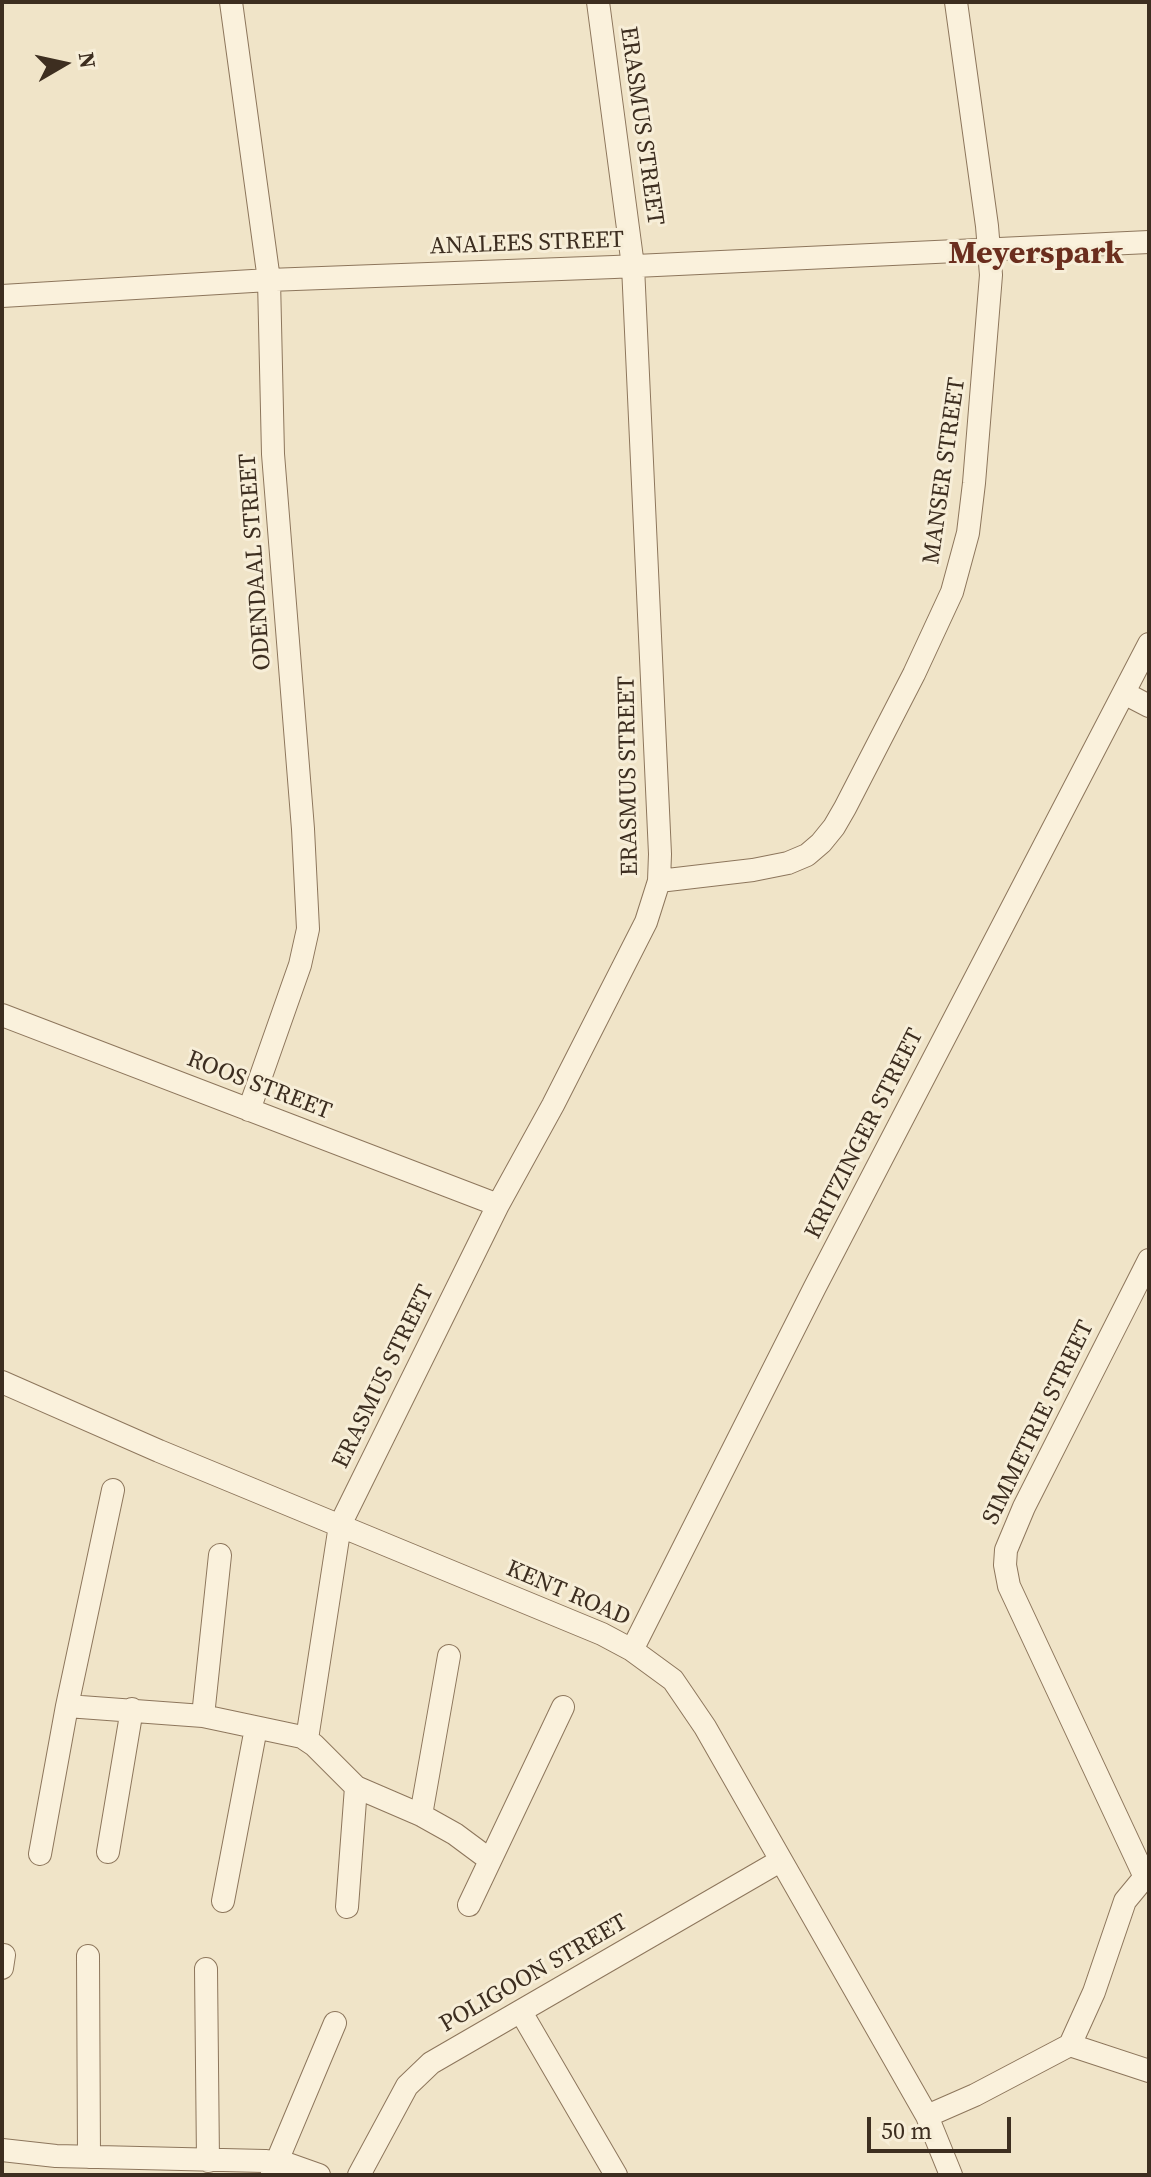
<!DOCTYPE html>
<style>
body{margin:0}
#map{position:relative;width:1151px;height:2177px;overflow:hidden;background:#f0e4c8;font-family:"Source Serif 4",serif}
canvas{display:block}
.frame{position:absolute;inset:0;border:4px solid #3d2e20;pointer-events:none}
.north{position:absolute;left:24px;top:24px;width:80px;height:80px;-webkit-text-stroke:6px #f7eed8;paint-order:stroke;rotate:81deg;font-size:22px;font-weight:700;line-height:32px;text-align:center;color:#3d2e20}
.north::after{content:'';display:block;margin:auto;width:28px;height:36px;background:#3d2e20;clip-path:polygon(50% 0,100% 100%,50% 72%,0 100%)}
.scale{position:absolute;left:867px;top:2117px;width:144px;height:36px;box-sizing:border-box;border:4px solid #3d2e20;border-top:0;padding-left:10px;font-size:24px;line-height:28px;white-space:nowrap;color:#3d2e20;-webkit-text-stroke:6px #f7eed8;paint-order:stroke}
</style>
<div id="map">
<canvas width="1151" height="2177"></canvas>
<div class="frame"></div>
<div class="north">N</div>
<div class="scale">50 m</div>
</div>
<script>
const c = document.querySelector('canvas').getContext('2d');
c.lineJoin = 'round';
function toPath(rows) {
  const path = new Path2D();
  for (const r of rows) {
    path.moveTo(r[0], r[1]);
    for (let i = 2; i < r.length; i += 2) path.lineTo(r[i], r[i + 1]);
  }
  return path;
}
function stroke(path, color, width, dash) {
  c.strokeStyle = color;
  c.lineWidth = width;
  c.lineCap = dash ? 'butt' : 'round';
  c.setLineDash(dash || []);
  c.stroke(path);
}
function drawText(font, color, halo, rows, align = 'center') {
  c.font = font + ' "Source Serif 4",serif';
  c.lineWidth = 6;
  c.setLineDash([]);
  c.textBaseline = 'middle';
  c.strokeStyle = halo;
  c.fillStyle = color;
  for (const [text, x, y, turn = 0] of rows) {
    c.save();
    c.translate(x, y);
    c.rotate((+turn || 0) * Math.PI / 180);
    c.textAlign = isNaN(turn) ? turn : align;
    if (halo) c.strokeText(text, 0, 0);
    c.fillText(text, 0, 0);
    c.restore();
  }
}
const minor = toPath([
 [231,2,269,280,273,454,303,829,308,929,300,965,249,1110],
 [2,296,269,280,614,267,1149,242],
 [1124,693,1149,706],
 [659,881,753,870,788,863,807,855,821,843,834,827,845,808,914,674,952,592,968,533,974,483,991,275,987,226,956,2],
 [2,1015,498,1205],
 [2,1382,159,1451,602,1634,632,1650,673,1680,705,1727,927,2116,951,2175],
 [632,1650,815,1287,1149,644],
 [67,1706,203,1716,302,1737,314,1745,356,1787,421,1815,455,1834,490,1860],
 [203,1716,220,1555],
 [307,1739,340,1525,498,1205,553,1105,646,922,659,881,660,854,633,266,598,2],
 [421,1815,449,1656],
 [108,1852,132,1709],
 [40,1854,67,1706,113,1490],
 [1144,1875,1009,1586,1005,1565,1006,1550,1024,1507,1149,1260],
 [223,1901,256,1728],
 [469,1905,563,1707],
 [347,1907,356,1787],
 [88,1956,89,2157],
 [2,1968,4,1955],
 [206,1969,208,2161],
 [521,2012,616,2175],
 [1070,2045,1149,2071],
 [927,2116,975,2095,1070,2045,1094,1992,1125,1901,1149,1872],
 [2,2150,56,2156,265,2161,288,2164,319,2175],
 [272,2173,335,2023],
 [359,2175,407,2086,431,2063,780,1861]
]);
const streetNames = [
 ["ERASMUS STREET",641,126,82],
 ["ANALEES STREET",527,244,-2],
 ["MANSER STREET",945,471,-82],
 ["ODENDAAL STREET",256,562,-94],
 ["ERASMUS STREET",629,776,-91],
 ["ROOS STREET",259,1086,21],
 ["KRITZINGER STREET",865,1134,-63],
 ["ERASMUS STREET",384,1377,-64],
 ["SIMMETRIE STREET",1039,1423,-64],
 ["KENT ROAD",568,1594,23],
 ["POLIGOON STREET",534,1974,-30]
];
const districtNames = [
 ["Meyerspark",1036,255]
];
stroke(minor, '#8d765c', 24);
stroke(minor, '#faf1dc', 22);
drawText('24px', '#3d2e20', '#f7eed8', streetNames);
drawText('bold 32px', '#6b2e1e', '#f7eed8', districtNames);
</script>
